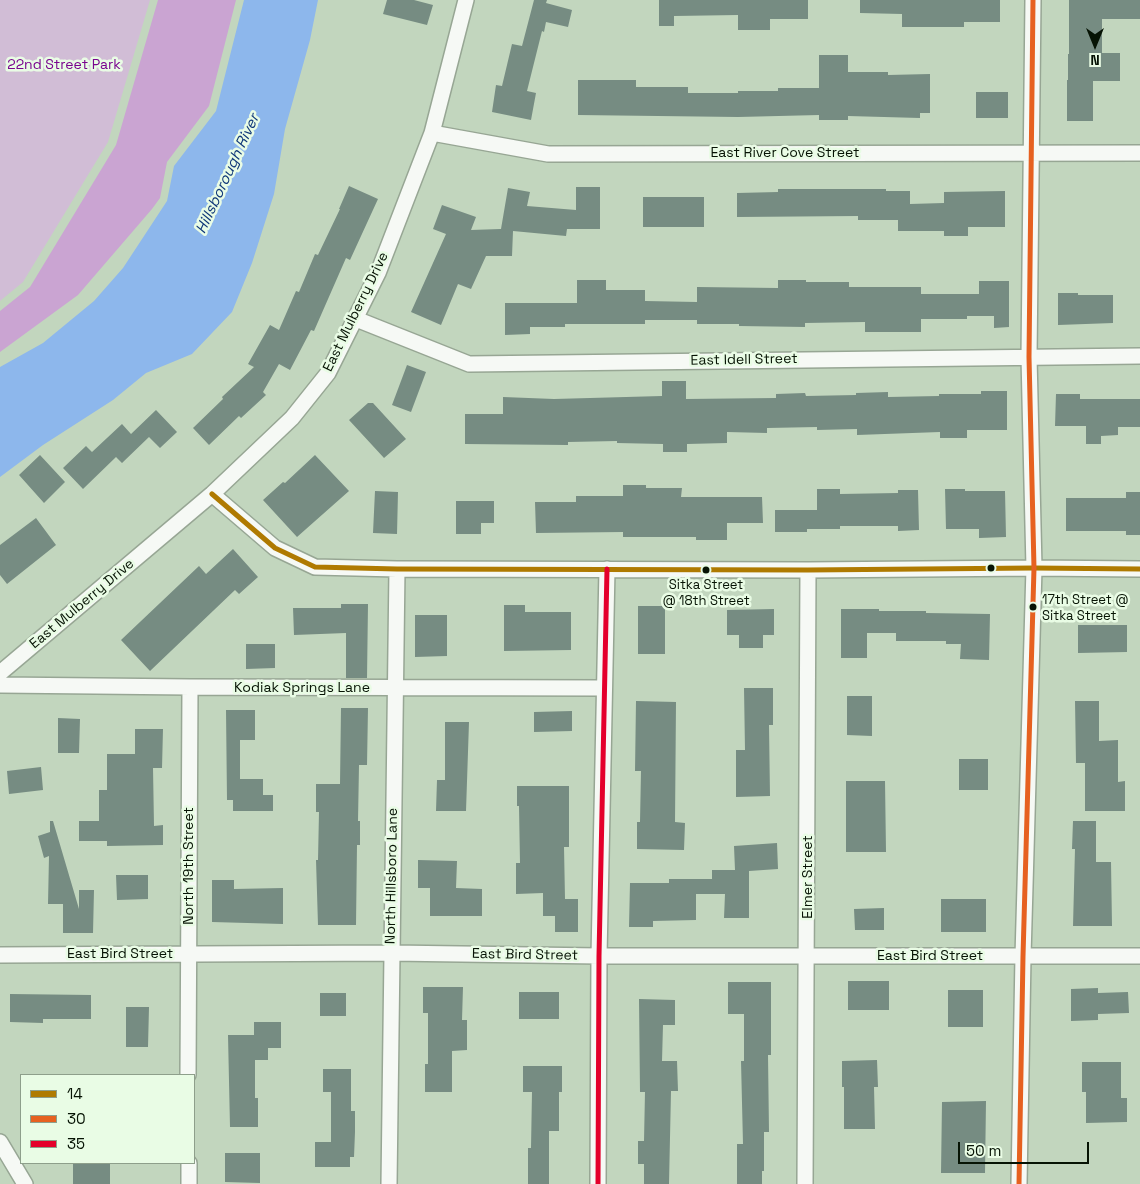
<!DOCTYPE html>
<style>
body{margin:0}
#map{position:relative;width:1140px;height:1184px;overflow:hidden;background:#c2d6be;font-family:"Space Grotesk",sans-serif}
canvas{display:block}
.legend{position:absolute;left:20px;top:1074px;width:175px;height:90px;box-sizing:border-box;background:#e9fce5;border:1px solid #8e9f8b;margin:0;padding:6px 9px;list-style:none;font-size:15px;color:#061304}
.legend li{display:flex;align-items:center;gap:10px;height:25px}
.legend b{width:25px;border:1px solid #8e9f8b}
.north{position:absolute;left:1070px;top:20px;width:50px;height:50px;-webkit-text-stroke:4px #e9fce5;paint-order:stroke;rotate:180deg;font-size:14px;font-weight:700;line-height:20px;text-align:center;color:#061304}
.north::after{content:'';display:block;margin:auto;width:18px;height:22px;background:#061304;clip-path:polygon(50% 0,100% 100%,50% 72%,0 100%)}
.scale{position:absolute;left:958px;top:1142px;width:131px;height:22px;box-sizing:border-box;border:2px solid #061304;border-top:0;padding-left:6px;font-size:15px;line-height:18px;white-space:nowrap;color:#061304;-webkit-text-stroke:4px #e9fce5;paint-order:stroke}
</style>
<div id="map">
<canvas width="1140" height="1184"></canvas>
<ul class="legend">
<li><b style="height:6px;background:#af7a01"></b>14</li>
<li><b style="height:6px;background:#e66120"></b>30</li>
<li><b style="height:6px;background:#e4002b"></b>35</li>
</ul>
<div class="north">N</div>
<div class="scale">50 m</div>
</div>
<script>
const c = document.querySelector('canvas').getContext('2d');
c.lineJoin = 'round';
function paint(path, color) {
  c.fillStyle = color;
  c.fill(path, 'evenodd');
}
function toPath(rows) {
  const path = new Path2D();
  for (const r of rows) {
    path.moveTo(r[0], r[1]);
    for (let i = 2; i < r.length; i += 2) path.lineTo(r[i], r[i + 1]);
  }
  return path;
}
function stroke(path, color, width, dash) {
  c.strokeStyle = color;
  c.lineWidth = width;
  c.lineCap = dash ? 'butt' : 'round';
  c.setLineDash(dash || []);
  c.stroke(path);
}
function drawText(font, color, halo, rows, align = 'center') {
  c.font = font + ' "Space Grotesk",sans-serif';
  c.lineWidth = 5;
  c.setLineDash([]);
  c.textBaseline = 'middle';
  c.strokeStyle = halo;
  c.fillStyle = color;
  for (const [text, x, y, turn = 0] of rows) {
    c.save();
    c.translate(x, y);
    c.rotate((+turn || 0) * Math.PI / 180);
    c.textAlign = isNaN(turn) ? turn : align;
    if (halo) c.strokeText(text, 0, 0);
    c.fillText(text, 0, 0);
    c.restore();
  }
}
const green = toPath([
 [0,0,150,0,108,142,23,282,0,301]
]);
const forest = toPath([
 [158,0,236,0,209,106,167,162,160,198,152,209,78,295,0,352,0,311,30,287,116,145]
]);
const water = toPath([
 [244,0,318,0,310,40,285,129,274,194,252,263,232,312,192,354,146,373,113,400,43,445,0,477,0,367,43,343,94,301,123,268,167,201,174,166,216,111]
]);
const building = toPath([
 [387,0,414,0,433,5,427,25,383,14],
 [534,0,547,0,546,3,572,10,568,27,546,22,544,32,542,31,527,91,536,93,531,120,492,112,496,85,502,86,512,44,522,46],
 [659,0,808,0,808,19,770,19,770,30,738,30,738,15,674,16,674,26,659,26],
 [860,0,1000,0,1000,22,964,22,964,27,902,27,902,14,860,13],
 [1069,0,1140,0,1140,19,1102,19,1102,53,1120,53,1120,81,1093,81,1093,121,1067,121,1067,80,1068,80,1068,54,1069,54],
 [819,55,848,55,848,72,888,72,888,75,930,74,930,113,920,113,920,118,848,116,848,120,819,120,819,115,738,117,578,115,578,80,636,80,636,87,688,87,688,93,738,93,738,91,778,91,778,88,819,88],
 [976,92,1008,92,1008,118,976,118],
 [349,186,378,199,350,260,346,258,314,331,311,330,290,370,279,364,263,392,266,395,241,418,239,416,209,445,193,428,223,399,222,397,254,367,248,364,270,325,279,330,296,291,299,292,315,254,318,255,340,209,339,209],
 [576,187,600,187,600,229,567,229,566,236,513,231,512,256,486,256,471,289,458,284,441,325,411,312,446,234,433,229,442,205,476,217,471,230,501,229,508,188,530,192,527,206,576,210],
 [778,189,886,189,886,191,910,191,910,204,944,203,944,192,1005,191,1005,227,968,227,968,236,944,236,944,231,898,231,898,220,858,220,858,216,737,217,737,193,778,192],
 [643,197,704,197,704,227,643,227],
 [577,280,606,280,606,290,645,290,645,301,697,302,697,287,778,288,778,280,806,280,806,282,849,282,849,287,921,287,921,294,979,294,979,281,1009,281,1009,327,994,328,994,316,967,316,967,319,921,319,921,332,865,332,865,322,805,323,805,327,739,326,739,324,697,324,697,320,645,320,645,324,565,324,565,327,530,327,530,334,505,335,505,303,577,303],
 [1058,293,1078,293,1078,295,1113,295,1113,323,1058,325],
 [407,365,426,372,411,412,392,405],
 [662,381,686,381,686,399,776,398,776,394,805,393,806,396,856,395,856,393,888,392,888,397,939,396,939,394,981,394,981,391,1007,391,1007,430,967,430,967,438,940,438,940,432,857,435,857,429,817,430,817,427,767,428,767,433,727,432,727,443,687,444,687,452,663,452,663,444,617,443,617,441,568,442,568,445,465,444,465,414,503,414,503,397,554,399,662,396],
 [1056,394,1080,394,1080,399,1140,399,1140,427,1118,427,1118,435,1101,436,1101,444,1086,444,1086,426,1055,426],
 [368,403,373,403,406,439,384,458,349,420],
 [156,410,177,432,160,448,149,437,122,463,116,457,83,489,63,468,86,446,92,452,122,424,131,434],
 [40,455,65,482,44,503,19,475],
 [315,455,349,491,297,537,263,500,283,482,285,483],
 [623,485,646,485,646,488,682,488,681,497,762,497,763,523,727,523,727,540,696,540,696,537,623,537,623,532,536,533,535,502,576,502,576,496,623,496],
 [817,489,840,489,840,494,898,493,898,490,918,490,919,530,898,531,898,526,840,526,840,529,807,529,807,532,775,532,775,510,817,510],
 [945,489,965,489,965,491,1005,491,1006,537,979,538,979,529,946,529],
 [375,491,398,492,397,534,373,533],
 [1126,492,1140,492,1140,535,1126,535,1126,531,1066,531,1066,498,1126,498],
 [456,501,494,501,494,523,481,523,481,534,456,534],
 [36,518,56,545,7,584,0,575,0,545],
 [233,549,258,577,239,594,235,590,150,671,121,640,199,566,206,574],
 [341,604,368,604,367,678,346,678,346,633,294,635,293,608,341,608],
 [504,605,525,605,525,612,571,612,571,650,504,651],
 [638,606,665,606,665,654,638,654],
 [774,609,774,635,763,635,763,648,739,648,739,635,727,635,727,610],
 [841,609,879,609,879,611,926,611,926,613,990,614,989,660,960,659,961,644,946,644,946,641,896,641,896,633,867,633,867,658,841,658],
 [415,615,447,615,447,656,415,657],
 [1078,625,1127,625,1127,652,1078,653],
 [246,644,275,644,275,668,246,669],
 [744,688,773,688,773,725,769,725,770,796,736,797,736,750,745,750],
 [847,696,872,696,872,736,847,735],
 [636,701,676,702,675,822,685,823,684,850,637,849,637,822,640,822,641,771,635,771],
 [1075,701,1099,701,1099,741,1118,740,1118,782,1125,781,1125,811,1085,811,1085,763,1076,763],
 [341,708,368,708,367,765,359,765,358,821,360,821,360,845,357,845,356,925,318,925,316,860,318,860,319,812,316,812,316,784,340,784],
 [226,710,255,710,255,740,240,740,240,779,263,779,263,795,273,795,273,811,233,811,233,800,227,800],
 [572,711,572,731,534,732,534,712],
 [58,718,80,719,79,753,58,753],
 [445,722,469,722,466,811,436,811,437,780,445,780],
 [135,729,163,729,162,768,153,768,154,826,163,825,163,845,107,846,107,841,79,841,79,821,99,821,99,790,107,790,107,754,135,754],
 [959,759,988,759,988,790,959,790],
 [41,767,43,790,9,794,7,771],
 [846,781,885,781,886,852,846,852],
 [517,786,569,786,569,847,564,847,565,899,578,899,578,932,555,932,555,916,543,916,543,893,516,894,516,863,520,863,519,806,517,806],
 [50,821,53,821,79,909,79,890,94,890,93,933,63,933,63,904,48,904,49,856,44,858,38,836,50,832],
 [1073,821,1096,821,1096,862,1111,862,1112,926,1073,926,1075,849,1072,849],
 [777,843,778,869,749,871,749,918,724,918,725,894,696,894,696,920,653,921,653,927,629,927,630,883,669,883,669,879,712,879,712,870,735,870,734,846],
 [418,860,457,861,456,888,482,889,482,916,430,916,430,888,418,888],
 [116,875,148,875,148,899,117,900],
 [212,880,234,880,234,889,283,888,283,924,212,922],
 [941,899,986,899,986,932,941,932],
 [884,908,884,930,855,930,854,909],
 [848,981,889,981,889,1010,848,1010],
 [728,982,771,982,771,1055,768,1055,769,1132,764,1132,764,1171,762,1171,762,1184,737,1184,737,1144,743,1144,741,1061,744,1061,744,1014,728,1014],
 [423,987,463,987,462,1020,467,1020,467,1050,452,1051,452,1092,425,1092,425,1064,428,1064,428,1013,423,1013],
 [1098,988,1098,993,1128,992,1129,1013,1098,1014,1098,1020,1071,1021,1071,989],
 [948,990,983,990,983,1027,948,1027],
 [519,992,559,992,559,1019,519,1019],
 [320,993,346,993,346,1016,320,1016],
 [10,994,91,995,91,1019,43,1019,43,1023,10,1022],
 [639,999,675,1000,675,1025,663,1025,662,1061,677,1061,678,1091,671,1091,669,1184,644,1184,644,1164,638,1164,638,1141,644,1141,645,1092,640,1092],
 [126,1007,149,1007,148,1047,126,1047],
 [254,1022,281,1022,281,1048,268,1048,268,1060,255,1060,255,1098,258,1098,258,1127,230,1127,228,1035,254,1035],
 [877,1060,878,1087,874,1087,875,1129,844,1129,844,1087,842,1087,842,1061],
 [1082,1062,1121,1062,1121,1098,1127,1098,1127,1122,1086,1123,1086,1092,1082,1092],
 [523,1066,562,1066,562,1092,559,1092,559,1131,549,1131,549,1184,528,1184,528,1148,531,1148,532,1092,523,1092],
 [323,1069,351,1069,351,1111,355,1111,355,1132,354,1157,350,1157,350,1167,315,1167,315,1142,331,1142,331,1092,323,1092],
 [986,1101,985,1173,941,1173,942,1102],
 [225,1153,260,1153,260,1183,225,1182],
 [73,1163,110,1163,110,1184,73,1184]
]);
const minor = toPath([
 [432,133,548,154,1140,153],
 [356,319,469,364,1140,356],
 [212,494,275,548,315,567,397,569,808,570,1034,568,1140,569],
 [0,673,212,494,292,418,328,373,378,273,432,133,466,0],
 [0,685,190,687,604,688],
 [0,955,392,953,599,956,1140,956],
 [188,1075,190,687],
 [0,1142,25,1184],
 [189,1163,189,1184],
 [389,1184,397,569],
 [598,1184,599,956,607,569],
 [805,1184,808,570],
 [1019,1184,1023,956,1034,568,1029,357,1033,0]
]);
const bus1 = toPath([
 [212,494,275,548,315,567,397,569,808,570,1034,568,1140,569]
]);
const bus2 = toPath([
 [1019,1184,1023,956,1034,568,1029,357,1033,0]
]);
const bus3 = toPath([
 [598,1184,599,956,607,569]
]);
const markers = [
 [991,568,4.5,"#061304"],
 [706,570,4.5,"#061304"],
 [1033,607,4.5,"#061304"]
];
const busNames = [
 ["Sitka Street",706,585],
 ["@ 18th Street",706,601],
 ["17th Street @",1042,600,"left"],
 ["Sitka Street",1042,616,"left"]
];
const parkNames = [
 ["22nd Street Park",64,65]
];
const streetNames = [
 ["East River Cove Street",785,153],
 ["East Mulberry Drive",356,312,-64],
 ["East Idell Street",744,360,-1],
 ["East Mulberry Drive",82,604,-40],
 ["Kodiak Springs Lane",302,688],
 ["North 19th Street",189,866,-90],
 ["North Hillsboro Lane",392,876,-89],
 ["Elmer Street",808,877,-90],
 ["East Bird Street",120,954],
 ["East Bird Street",525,955,1],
 ["East Bird Street",930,956]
];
const waterNames = [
 ["Hillsborough River",228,174,-65]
];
paint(green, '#d1bdd6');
paint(forest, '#caa4d2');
paint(water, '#8db7ec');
paint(building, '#768c82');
stroke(minor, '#97a694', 18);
stroke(minor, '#f6f9f5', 15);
stroke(bus1, '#af7a01', 5);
stroke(bus2, '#e66120', 5);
stroke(bus3, '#e4002b', 5);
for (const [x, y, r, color] of markers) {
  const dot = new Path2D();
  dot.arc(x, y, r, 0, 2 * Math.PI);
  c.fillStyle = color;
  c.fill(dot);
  stroke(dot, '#e9fce5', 2);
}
drawText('13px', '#061304', '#e9fce5', busNames);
drawText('14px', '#79048e', '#e9fce5', parkNames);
drawText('14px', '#061304', '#e9fce5', streetNames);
drawText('italic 15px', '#0f3778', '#e9fce5', waterNames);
</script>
